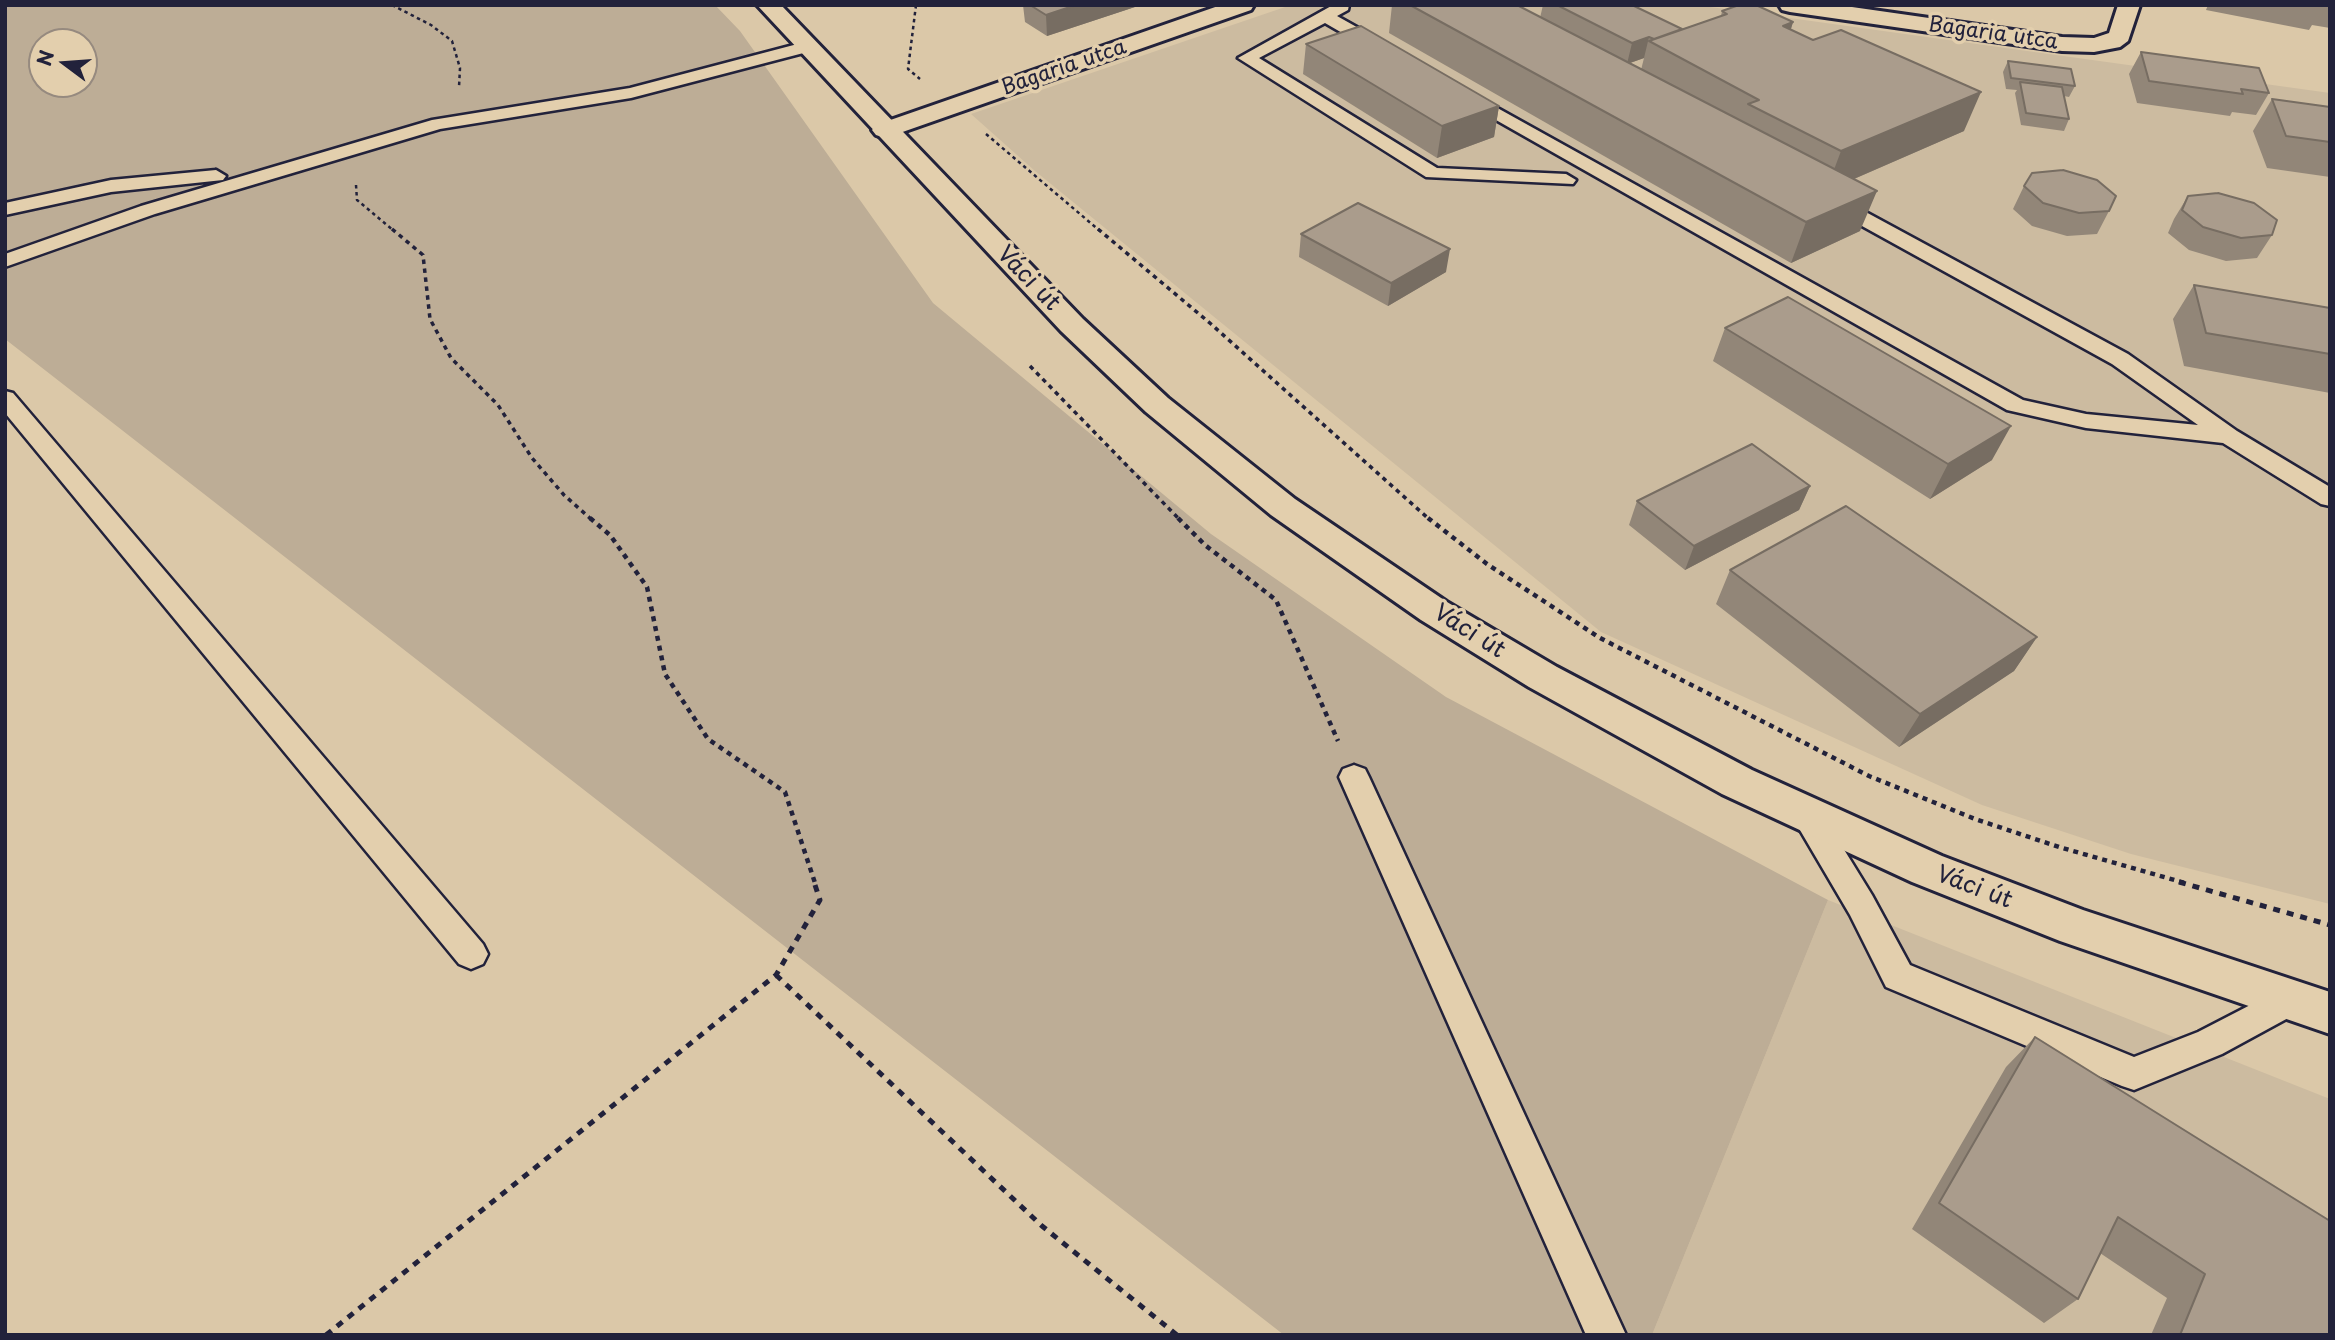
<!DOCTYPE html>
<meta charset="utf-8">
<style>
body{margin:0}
#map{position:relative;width:2335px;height:1340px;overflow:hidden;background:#dbc8a8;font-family:"Playpen Sans",sans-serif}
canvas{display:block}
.frame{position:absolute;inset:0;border:7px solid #22223b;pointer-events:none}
.north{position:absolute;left:28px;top:28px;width:70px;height:70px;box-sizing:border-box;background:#e3cfad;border:2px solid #968a7f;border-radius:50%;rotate:286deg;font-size:19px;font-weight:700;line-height:28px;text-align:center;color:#22223b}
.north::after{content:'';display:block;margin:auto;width:24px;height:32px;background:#22223b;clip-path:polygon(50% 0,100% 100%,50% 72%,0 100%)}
</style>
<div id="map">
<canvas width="2335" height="1340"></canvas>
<div class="frame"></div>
<div class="north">N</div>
</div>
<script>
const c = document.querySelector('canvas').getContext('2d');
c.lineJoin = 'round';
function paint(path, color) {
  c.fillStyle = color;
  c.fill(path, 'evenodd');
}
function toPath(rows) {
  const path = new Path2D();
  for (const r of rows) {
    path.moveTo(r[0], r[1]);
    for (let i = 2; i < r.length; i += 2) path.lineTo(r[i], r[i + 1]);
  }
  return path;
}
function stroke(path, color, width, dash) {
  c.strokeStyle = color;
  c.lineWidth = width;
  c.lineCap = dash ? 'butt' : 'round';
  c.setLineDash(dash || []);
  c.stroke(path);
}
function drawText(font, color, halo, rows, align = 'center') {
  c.font = font + ' "Playpen Sans",sans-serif';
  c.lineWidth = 7;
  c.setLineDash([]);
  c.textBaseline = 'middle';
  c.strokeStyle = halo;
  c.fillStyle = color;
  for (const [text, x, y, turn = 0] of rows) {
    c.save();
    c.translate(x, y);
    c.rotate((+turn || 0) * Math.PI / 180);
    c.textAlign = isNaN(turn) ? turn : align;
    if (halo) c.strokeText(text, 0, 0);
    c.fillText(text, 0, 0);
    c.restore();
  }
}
const built = toPath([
 [1291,5,1696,5,2330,93,2330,904,2131,854,1982,805,1601,632,1035,171,971,114],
 [1828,900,2330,1099,2330,1335,1652,1335]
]);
const green = toPath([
 [5,5,715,5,740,31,933,303,1211,534,1446,697,1828,900,1652,1335,1284,1335,5,339],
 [42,42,84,42,84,84,42,84]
]);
const pathFar3 = toPath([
 [392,5,431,25,452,41,460,68,459,87],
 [916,5,908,69,920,79],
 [986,134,1100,231],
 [356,185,357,200,394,231]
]);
const pathFar2 = toPath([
 [392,229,423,255,430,319,451,358,498,405,532,458,564,495,592,520],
 [1098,229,1211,324,1430,520],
 [1030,366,1180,520]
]);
const pathFar1 = toPath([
 [590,518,610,535,647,587,665,674,708,739,785,792,815,883],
 [1178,518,1205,545,1276,600,1338,741],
 [1428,518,1487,564,1600,638,1869,776,1975,819,2059,847,2185,883]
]);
const path = toPath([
 [2179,882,2330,925],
 [776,975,1042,1226,1177,1335],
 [326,1335,776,975,820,900,814,882]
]);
const lane = toPath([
 [1333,5,1349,5,1348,10,1337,16,1387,44,1389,48,1387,52,1375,52,1325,23,1259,58,1437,168,1566,174,1576,180,1573,184,1426,177,1238,58,1333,5],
 [809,41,817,46,815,50,631,98,440,129,155,214,5,267,5,254,141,206,432,120,630,88,809,41],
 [1465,90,2023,400,2086,414,2198,425,2112,364,1824,205,1821,201,1824,197,1838,197,2128,354,2237,431,2330,487,2330,506,2321,504,2223,443,2086,428,2007,410,1459,99,1456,95,1465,90],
 [216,170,226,176,223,180,111,192,5,215,5,203,111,180,216,170],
 [5,391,13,393,483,944,488,954,483,964,471,969,459,964,5,413,5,391],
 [1354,765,1365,769,1369,777,1626,1335,1586,1335,1339,777,1343,769,1354,765],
 [1805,801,1816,804,1872,895,1910,965,2134,1057,2198,1032,2289,985,2301,989,2306,1000,2301,1011,2222,1054,2134,1090,2122,1086,1886,987,1850,915,1790,813,1794,804,1805,801]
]);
const street = toPath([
 [1221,5,1254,5,1251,10,894,135,885,138,876,135,872,130,876,125,1221,5],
 [1779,5,1838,5,2062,37,2094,38,2109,33,2118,5,2140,5,2128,41,2120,47,2094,52,2062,51,1790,12,1782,10,1779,5]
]);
const primary = toPath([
 [757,5,781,5,1083,319,1168,398,1295,499,1447,602,1557,667,1752,770,1942,856,2083,910,2330,992,2330,1034,2060,941,1912,882,1722,794,1529,687,1421,620,1271,515,1146,412,1061,331,757,5]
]);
const wall = toPath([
 [1023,5,1141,5,1047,36,1025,22],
 [1392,5,1517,5,1540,18,1543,5,1632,5,1682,29,1721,16,1722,11,1793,22,1791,29,1964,131,1854,179,1860,231,1791,263,1389,33],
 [1644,58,1641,70,1630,63],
 [2208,5,2330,5,2330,28,2312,25,2309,30,2206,10],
 [1306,44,1499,106,1494,137,1437,158,1303,74],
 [2141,52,2269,93,2256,115,2232,112,2230,116,2137,103,2129,74],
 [2008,61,2075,86,2069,97,2064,96,2069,119,2064,131,2021,125,2015,93,2017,90,2006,89,2003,72],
 [2272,99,2330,107,2330,177,2267,168,2253,131],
 [2024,186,2109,211,2097,234,2067,236,2032,226,2013,209],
 [2188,196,2272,235,2257,258,2226,261,2189,250,2168,233,2174,219],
 [1301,234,1446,272,1388,306,1299,257],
 [2194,285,2330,308,2330,393,2184,366,2173,319],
 [1725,328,1992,460,1930,499,1713,361],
 [1810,486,1799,510,1685,570,1629,525,1637,501],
 [1730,570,2037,637,2014,671,1899,747,1716,604],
 [2035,1037,2330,1335,2151,1335,2167,1298,2100,1253,2078,1299,2044,1323,1912,1229,2006,1067]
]);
const shadedWall = toPath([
 [1076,5,1141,5,1047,36,1046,15],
 [1793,22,1781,60,1783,26],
 [1649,37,1644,58,1627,64,1632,43],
 [1981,92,1964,131,1826,191,1841,151],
 [1499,106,1494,137,1437,158,1442,126],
 [1877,191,1860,231,1791,263,1806,222],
 [1450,249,1446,272,1388,306,1391,283],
 [2011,426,1992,460,1930,499,1948,464],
 [1810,486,1799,510,1685,570,1694,546],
 [2037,637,2014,671,1899,747,1920,714]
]);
const building = toPath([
 [1030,5,1076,5,1046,15,1030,5],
 [1410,5,1517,5,1877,191,1806,222,1410,5],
 [1557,5,1632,5,1682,29,1654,39,1649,37,1632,43,1557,5],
 [1739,5,1756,5,1793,22,1783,26,1813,40,1841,30,1981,92,1841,151,1748,104,1759,100,1649,41,1727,14,1722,11,1739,5],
 [1361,26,1499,106,1442,126,1306,44,1361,26],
 [2141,52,2259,68,2269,93,2241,89,2243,94,2149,81,2141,52],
 [2008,61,2071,69,2075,86,2011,78,2008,61],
 [2020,82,2062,87,2069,119,2026,113,2020,82],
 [2272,99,2330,107,2330,142,2286,136,2272,99],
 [2063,170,2097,180,2116,196,2109,211,2079,213,2043,203,2024,186,2032,173,2063,170],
 [2218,193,2254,203,2277,220,2272,235,2241,238,2203,227,2182,210,2188,196,2218,193],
 [1358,203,1450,249,1391,283,1301,234,1358,203],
 [2194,285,2330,308,2330,354,2206,333,2194,285],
 [1788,297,2011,426,1948,464,1725,328,1788,297],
 [1752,444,1810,486,1694,546,1637,501,1752,444],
 [1846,506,2037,637,1920,714,1730,570,1846,506],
 [2035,1037,2330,1221,2330,1335,2180,1335,2205,1274,2118,1217,2078,1299,1939,1203,2035,1037]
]);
const farStreetnames = [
 ["Bagaria utca",1993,34,8],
 ["Bagaria utca",1064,68,-19]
];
const streetNames = [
 ["Váci út",1028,279,46],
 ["Váci út",1469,632,32],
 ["Váci út",1974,888,21]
];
paint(built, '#ccbba0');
paint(green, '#bdad96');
stroke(lane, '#22223b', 5);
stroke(street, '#22223b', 6);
stroke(primary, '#22223b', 6);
stroke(pathFar3, '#22223b', 2.5, [3.5, 3.5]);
stroke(pathFar2, '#22223b', 3.5, [4.5, 4.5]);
stroke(pathFar1, '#22223b', 4.5, [5, 5]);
stroke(path, '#22223b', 5, [7, 7]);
paint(lane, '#e3cfad');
paint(street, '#e3cfad');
paint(primary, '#e3cfad');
paint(wall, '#928678');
paint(shadedWall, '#776d62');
paint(building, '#aa9c8c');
stroke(building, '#776d62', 2);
drawText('21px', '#22223b', '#e3cfad', farStreetnames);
drawText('24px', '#22223b', '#e3cfad', streetNames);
</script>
